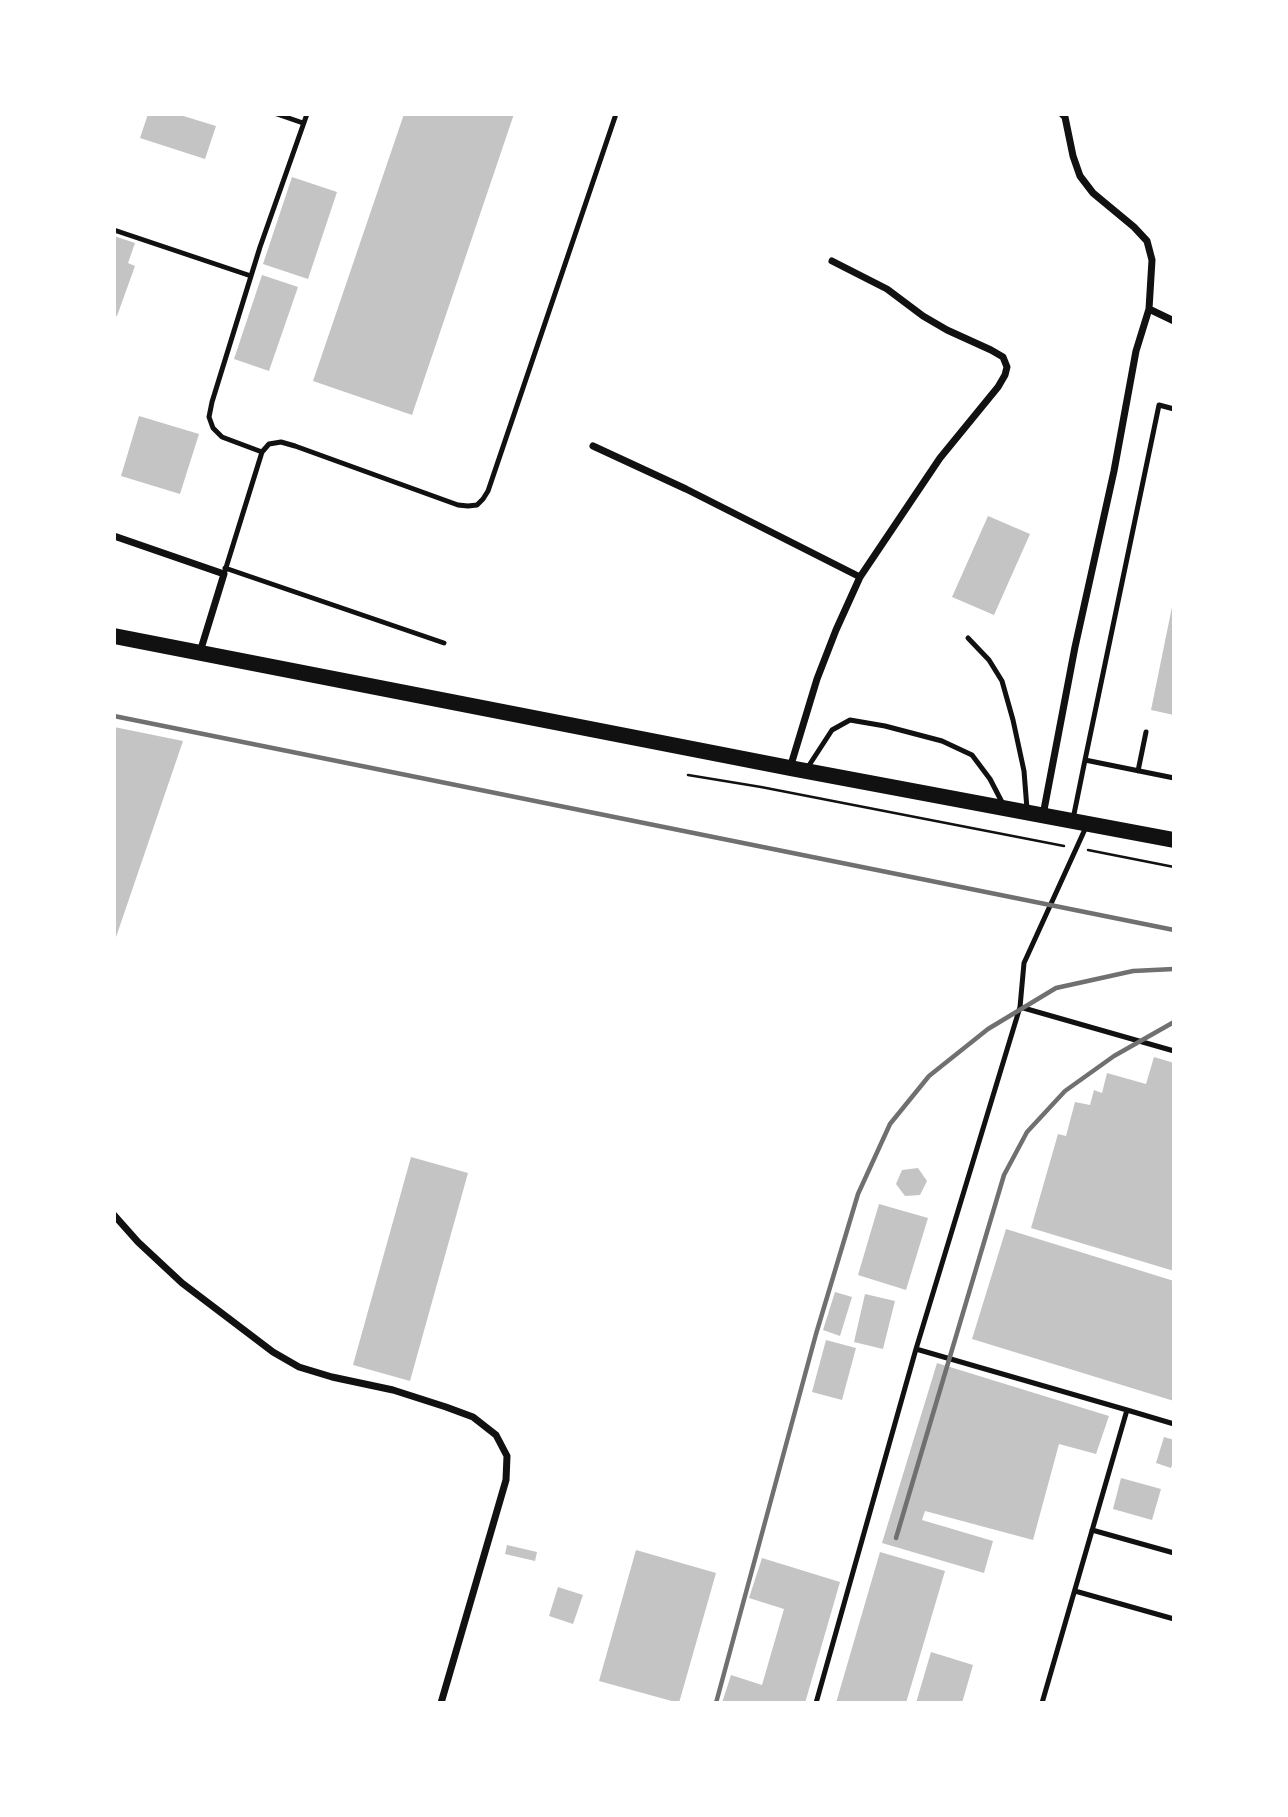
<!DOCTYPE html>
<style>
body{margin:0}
#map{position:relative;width:1288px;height:1817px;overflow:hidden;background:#fff;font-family:"Roboto Serif",serif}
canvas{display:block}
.frame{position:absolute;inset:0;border:116px solid #fff;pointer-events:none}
</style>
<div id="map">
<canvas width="1288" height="1817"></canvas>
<div class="frame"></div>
</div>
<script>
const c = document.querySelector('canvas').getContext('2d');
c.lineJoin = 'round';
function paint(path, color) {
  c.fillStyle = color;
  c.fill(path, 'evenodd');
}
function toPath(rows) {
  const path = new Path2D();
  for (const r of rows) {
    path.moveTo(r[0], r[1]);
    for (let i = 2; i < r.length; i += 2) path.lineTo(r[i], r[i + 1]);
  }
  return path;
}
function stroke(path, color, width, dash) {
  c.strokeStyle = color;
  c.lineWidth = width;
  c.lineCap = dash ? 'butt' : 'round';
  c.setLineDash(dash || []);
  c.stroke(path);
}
const building = toPath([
 [148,114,177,114,216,126,205,159,140,138],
 [404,114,514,114,412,415,313,381],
 [292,177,337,192,308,279,263,264],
 [114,236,135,243,128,263,135,266,117,316,114,315],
 [262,275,298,287,269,371,234,359],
 [139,416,199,434,180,494,121,476],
 [988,516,1030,534,994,615,952,597],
 [1173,602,1174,602,1174,715,1151,710],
 [114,727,183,741,114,943],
 [1154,1057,1174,1063,1174,1271,1031,1228,1058,1134,1066,1136,1075,1102,1090,1105,1094,1090,1102,1093,1107,1073,1146,1084],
 [411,1157,468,1173,410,1381,353,1365],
 [918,1168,927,1181,920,1195,905,1196,896,1184,902,1170],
 [879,1204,928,1218,906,1290,858,1275],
 [1006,1229,1174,1281,1174,1401,972,1339],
 [835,1292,852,1297,840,1336,823,1330],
 [865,1294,895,1301,883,1349,854,1342],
 [826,1340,856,1348,842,1400,812,1392],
 [937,1363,1109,1416,1096,1454,1059,1444,1033,1540,925,1511,922,1520,993,1541,984,1573,882,1543],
 [1164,1437,1174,1440,1174,1459,1171,1468,1156,1463],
 [1121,1478,1161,1489,1152,1520,1113,1509],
 [507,1545,537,1552,535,1561,505,1554],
 [636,1550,716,1573,679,1703,599,1681],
 [880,1552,945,1571,906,1703,836,1703],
 [762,1558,840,1582,805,1703,722,1703,731,1675,762,1685,784,1609,749,1598],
 [558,1587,583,1595,573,1624,549,1616],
 [931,1652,973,1665,962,1703,916,1703]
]);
const path = toPath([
 [688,775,761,787,1064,846],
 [1088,850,1174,867]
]);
const service = toPath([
 [277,114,303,123],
 [114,230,251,276],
 [1174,409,1159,405,1085,760,1174,778],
 [262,452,222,437,213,428,209,417,212,402,260,247,307,114],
 [225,568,444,643],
 [224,574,262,452,269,444,281,442,295,446,458,505,468,506,477,505,483,499,488,491,616,114],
 [968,638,989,660,1002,681,1013,720,1024,771,1027,809],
 [806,770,832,730,850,720,885,726,942,741,972,755,990,779,1004,806],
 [1138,771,1146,732],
 [1073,819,1085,760],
 [1020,1007,1024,963,1086,827],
 [916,1349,1020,1007,1174,1051],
 [1127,1410,1174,1424],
 [1092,1530,1174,1553],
 [1075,1591,1174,1619],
 [816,1703,916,1349,1127,1410,1042,1703]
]);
const minor = toPath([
 [832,261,887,289,923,316,947,330,991,350,1003,357,1007,367,1005,375,998,387,940,458,860,577],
 [1149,309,1174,321],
 [593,446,686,489,860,577,836,630,817,679,790,768],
 [114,536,224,574,200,652],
 [1043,815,1075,647,1114,471,1136,351,1149,309,1152,260,1147,241,1134,227,1093,193,1080,176,1073,156,1065,117,1062,114],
 [114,1215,138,1242,182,1283,273,1352,299,1367,332,1377,393,1390,446,1407,473,1417,496,1435,507,1456,506,1480,441,1703]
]);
const primary = toPath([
 [114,636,790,768,1174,840]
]);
const rail = toPath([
 [114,716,1174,930],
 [896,1538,1004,1175,1027,1132,1065,1091,1114,1056,1174,1022],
 [716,1703,816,1334,858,1194,890,1124,929,1076,988,1029,1056,988,1133,971,1174,969]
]);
paint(building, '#c4c4c4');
stroke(path, '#111', 2.5);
stroke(service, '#111', 5);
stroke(minor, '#111', 7);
stroke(primary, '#111', 16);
stroke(rail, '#707070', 4.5);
</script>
